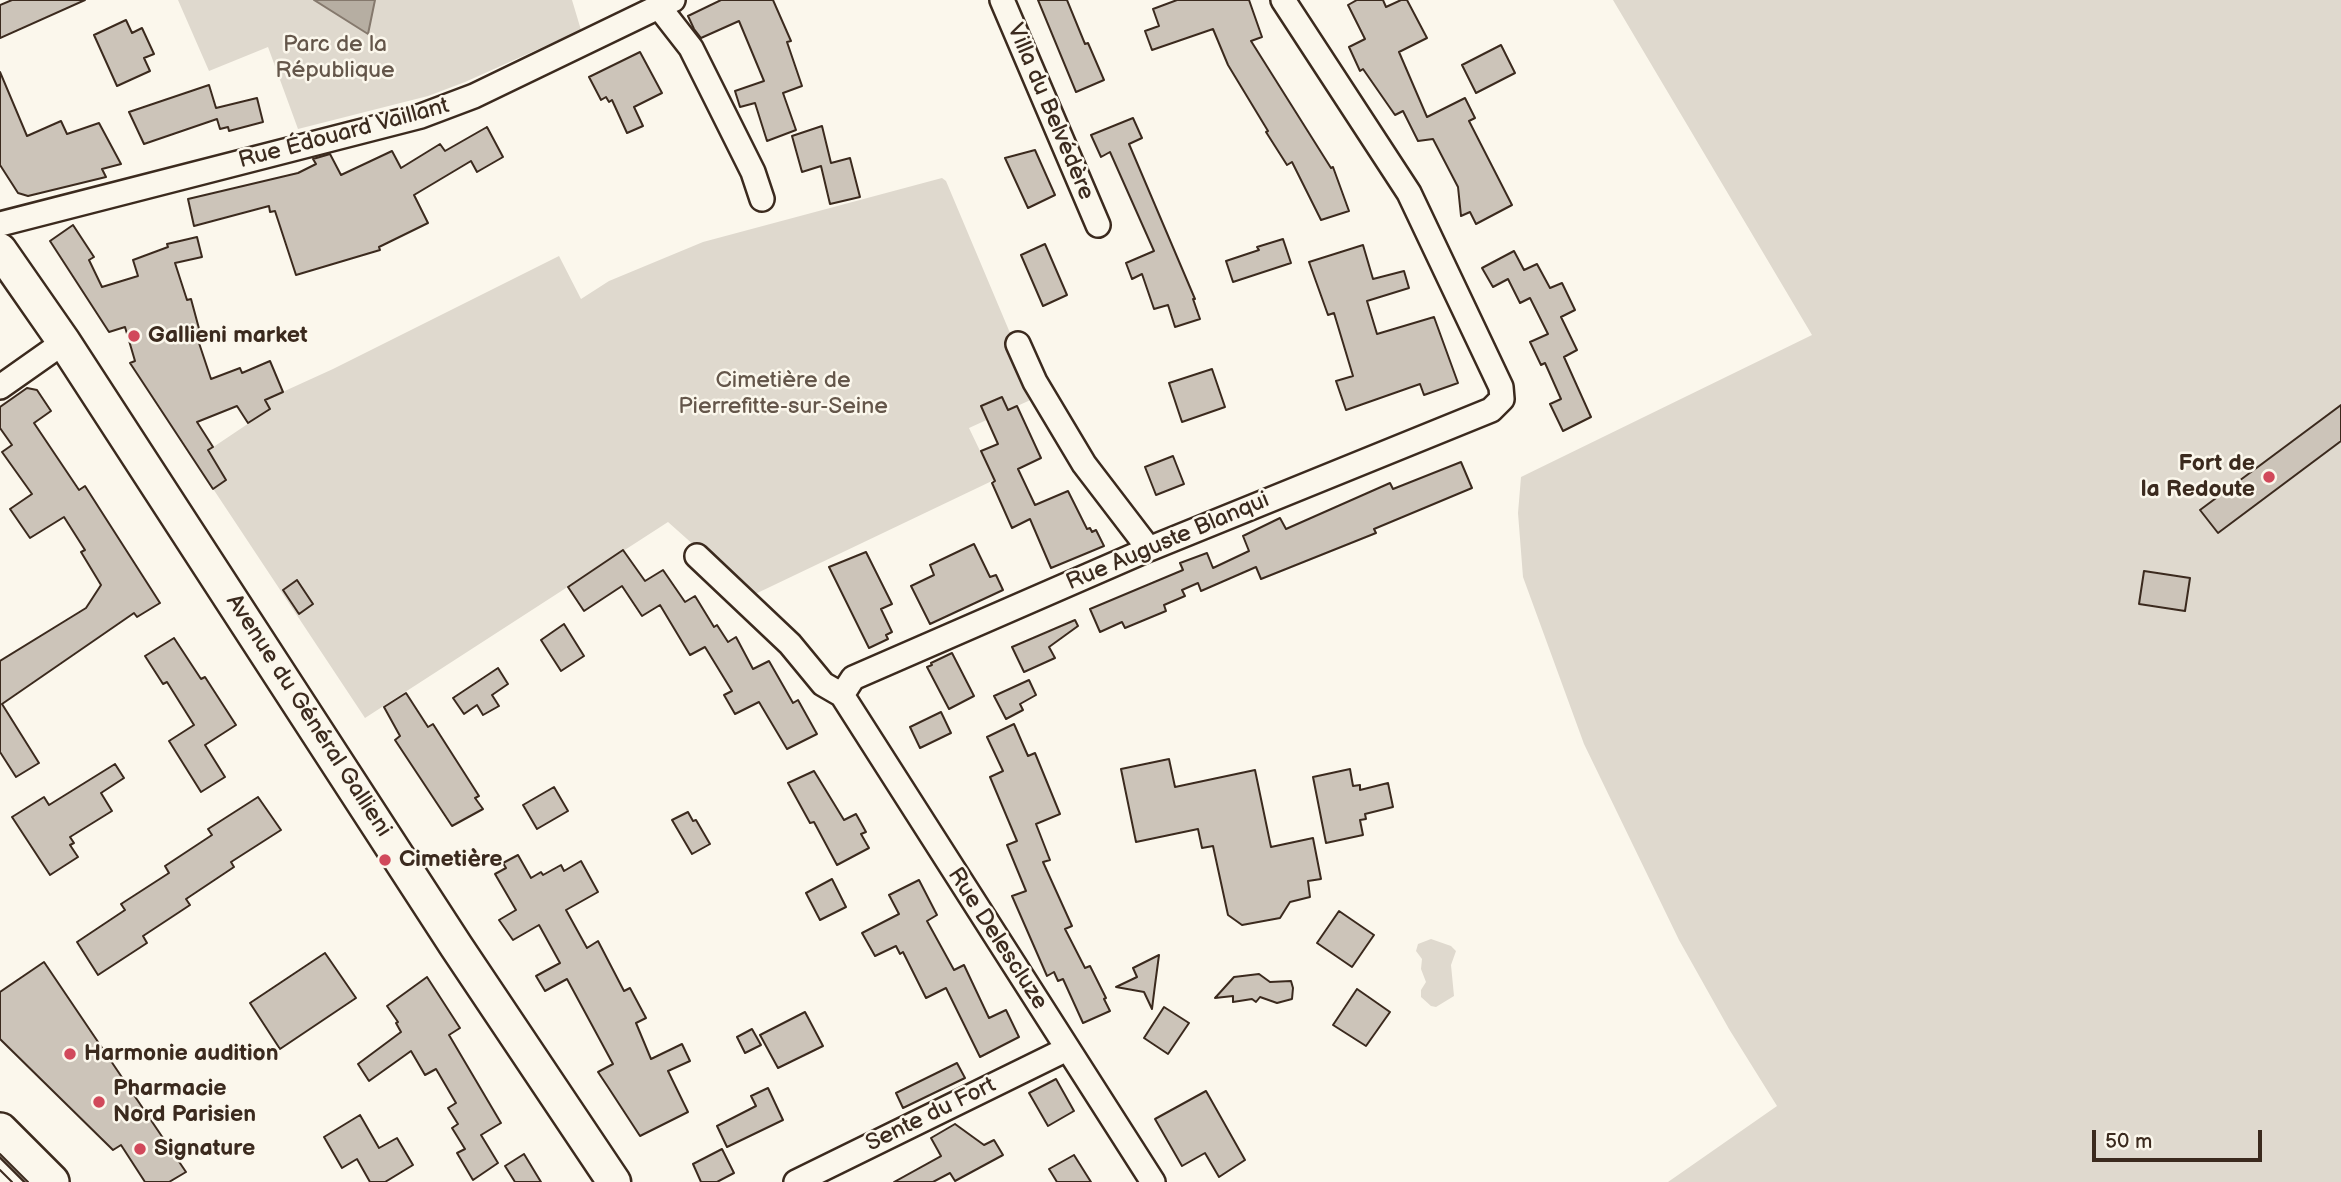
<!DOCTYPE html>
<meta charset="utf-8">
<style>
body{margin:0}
#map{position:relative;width:2341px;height:1182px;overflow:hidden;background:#fbf7ec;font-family:"Balsamiq Sans",sans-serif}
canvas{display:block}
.scale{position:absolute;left:2092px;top:1130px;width:170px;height:32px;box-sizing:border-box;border:4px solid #3b2a1e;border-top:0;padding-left:9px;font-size:21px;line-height:24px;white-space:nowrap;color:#3b2a1e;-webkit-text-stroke:5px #fbf7ec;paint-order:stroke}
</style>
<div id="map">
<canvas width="2341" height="1182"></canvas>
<div class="scale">50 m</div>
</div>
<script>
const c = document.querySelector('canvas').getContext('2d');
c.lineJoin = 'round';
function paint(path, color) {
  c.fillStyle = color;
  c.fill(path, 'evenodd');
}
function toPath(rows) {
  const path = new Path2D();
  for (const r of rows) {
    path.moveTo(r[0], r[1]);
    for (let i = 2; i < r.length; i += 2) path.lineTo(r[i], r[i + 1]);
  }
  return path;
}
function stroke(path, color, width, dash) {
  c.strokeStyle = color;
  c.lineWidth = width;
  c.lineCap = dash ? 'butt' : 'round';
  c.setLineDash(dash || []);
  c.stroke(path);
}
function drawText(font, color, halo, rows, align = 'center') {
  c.font = font + ' "Balsamiq Sans",sans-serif';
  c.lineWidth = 5;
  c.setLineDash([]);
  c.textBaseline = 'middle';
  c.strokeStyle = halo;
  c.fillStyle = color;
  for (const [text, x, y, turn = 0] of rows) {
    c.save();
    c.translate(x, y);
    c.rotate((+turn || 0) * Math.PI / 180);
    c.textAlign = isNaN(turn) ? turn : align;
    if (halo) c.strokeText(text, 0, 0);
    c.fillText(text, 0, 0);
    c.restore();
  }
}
const green = toPath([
 [178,0,572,0,581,30,465,82,428,96,298,129,268,47,209,71],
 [1613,0,2341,0,2341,1182,1668,1182,1777,1106,1729,1029,1679,940,1584,744,1523,577,1518,513,1521,477,1812,335],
 [942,178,946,181,1037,397,969,428,994,480,751,596,668,522,365,718,194,460,270,409,265,400,333,369,559,256,581,299,609,281,703,242],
 [1431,939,1451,946,1456,951,1451,965,1454,996,1436,1007,1431,1006,1421,997,1421,990,1426,982,1421,969,1422,959,1416,951,1418,944]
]);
const water = toPath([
 [314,0,375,0,368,34,314,0]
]);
const building = toPath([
 [12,0,85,0,0,38,0,5,12,0],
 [721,0,773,0,791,41,787,42,802,86,783,93,796,130,767,141,755,103,740,107,735,91,764,81,739,21,701,38,694,29,688,16,721,0],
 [1038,0,1067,0,1085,44,1088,43,1104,80,1076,92,1038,0],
 [1177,0,1249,0,1262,37,1251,41,1331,168,1333,167,1349,211,1321,220,1292,162,1287,165,1266,132,1268,131,1228,65,1213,29,1152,50,1145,31,1159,26,1153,9,1177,0],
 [1357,0,1383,0,1386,7,1401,0,1407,0,1427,38,1399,52,1427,117,1465,98,1475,118,1469,121,1512,205,1476,224,1470,212,1461,216,1458,187,1433,139,1418,141,1403,111,1395,115,1363,69,1360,71,1349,47,1365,39,1348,5,1357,0],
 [126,20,132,33,142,28,154,54,144,58,150,71,117,86,94,35,126,20],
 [1501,45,1515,73,1476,93,1462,65,1501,45],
 [640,52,662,93,634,107,643,126,627,133,612,100,609,102,606,97,601,100,589,77,640,52],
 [0,72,27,136,61,121,67,134,99,123,121,164,102,169,106,177,28,196,18,193,0,165,0,72],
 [209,85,216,108,257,98,263,122,229,131,228,127,220,129,217,119,144,144,129,112,209,85],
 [1133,118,1142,138,1129,144,1195,299,1193,299,1200,319,1175,327,1168,305,1154,309,1142,274,1132,279,1126,263,1154,251,1110,152,1101,157,1091,135,1133,118],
 [822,126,831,163,850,158,860,197,830,204,821,166,802,172,792,136,822,126],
 [487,127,503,157,477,172,471,161,414,195,428,223,379,247,380,250,296,275,275,211,270,212,269,206,194,226,188,199,298,173,316,164,313,159,330,154,341,175,392,151,401,168,440,144,445,151,487,127],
 [1035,150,1055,195,1028,208,1005,158,1035,150],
 [73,225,94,257,89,260,102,287,138,276,133,260,168,247,167,244,197,237,202,257,175,263,187,300,191,299,201,336,197,337,211,379,240,368,242,373,270,361,283,392,265,400,270,409,248,423,237,406,197,422,213,447,208,450,226,480,213,489,130,363,135,361,125,327,109,332,50,241,73,225],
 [1283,239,1291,263,1233,282,1226,261,1259,250,1257,247,1283,239],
 [1045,244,1067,295,1043,306,1021,255,1045,244],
 [1363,245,1373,279,1404,271,1409,288,1367,301,1377,334,1434,317,1458,383,1424,395,1420,384,1346,410,1336,381,1353,376,1334,313,1328,315,1309,262,1363,245],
 [1514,251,1524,270,1537,264,1550,288,1562,283,1575,310,1561,317,1577,350,1564,357,1591,417,1563,431,1550,404,1561,399,1545,363,1541,365,1530,342,1548,334,1530,298,1520,303,1508,279,1493,287,1482,268,1514,251],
 [1212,369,1225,407,1182,422,1169,383,1212,369],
 [27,388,37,390,51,411,34,423,79,490,85,486,160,603,137,617,134,613,2,704,39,763,16,777,0,752,0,661,86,608,101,585,81,552,85,550,64,517,30,538,10,509,32,494,2,452,12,445,0,428,0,407,27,388],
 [1002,397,1008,410,1017,406,1041,458,1018,469,1035,505,1068,491,1087,529,1090,528,1092,532,1096,530,1104,546,1051,568,1030,519,1012,528,992,483,995,481,981,451,998,444,981,406,1002,397],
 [2341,405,2341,441,2218,533,2200,510,2341,405],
 [1173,456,1184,484,1156,495,1145,467,1173,456],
 [1461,462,1472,488,1374,529,1376,533,1261,579,1256,567,1201,591,1198,583,1182,590,1185,596,1164,605,1166,611,1125,628,1122,622,1100,632,1090,609,1183,570,1180,563,1207,553,1213,568,1249,551,1243,536,1280,518,1286,529,1390,483,1393,489,1461,462],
 [974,544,990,577,996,575,1003,590,930,624,911,586,934,575,930,565,974,544],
 [623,550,645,581,663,570,685,602,695,596,714,627,717,625,728,642,736,637,753,669,769,661,793,703,798,700,817,734,787,749,759,702,735,714,724,695,732,691,705,647,690,655,660,605,642,616,622,586,584,611,568,587,623,550],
 [866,552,892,604,881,609,892,632,886,635,888,639,869,648,829,567,866,552],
 [2144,571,2190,578,2185,611,2139,604,2144,571],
 [297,580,313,604,299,614,283,590,297,580],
 [1075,620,1078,626,1049,647,1055,658,1024,672,1012,647,1075,620],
 [564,624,584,656,561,671,541,640,564,624],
 [174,638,201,679,205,677,236,725,205,745,225,777,201,792,169,741,194,725,167,682,163,684,145,656,174,638],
 [952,653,974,696,949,709,927,667,932,665,931,663,952,653],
 [498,668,508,684,492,695,499,706,483,715,477,705,464,714,453,698,498,668],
 [1029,680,1036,695,1020,704,1023,710,1006,719,994,696,1029,680],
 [406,693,428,727,433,724,479,796,475,798,483,809,452,826,395,740,400,736,384,707,406,693],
 [941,712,951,733,920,748,910,727,941,712],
 [1014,724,1028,756,1035,753,1060,814,1036,824,1050,860,1043,862,1072,926,1065,929,1085,968,1090,966,1106,998,1104,999,1110,1011,1083,1023,1063,979,1058,981,1054,972,1047,976,1012,896,1026,891,1007,845,1017,841,990,777,1003,771,987,737,1014,724],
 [1169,759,1175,787,1255,770,1271,847,1313,838,1321,879,1308,881,1310,897,1290,902,1280,918,1242,925,1228,915,1213,846,1202,848,1198,829,1136,842,1121,769,1169,759],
 [115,764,124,778,101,793,112,811,70,837,74,843,70,845,78,857,50,875,12,817,44,797,49,805,115,764],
 [1350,769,1353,786,1360,785,1360,790,1388,783,1393,807,1365,814,1366,819,1360,820,1363,835,1326,843,1313,777,1350,769],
 [814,771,844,820,856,814,866,832,861,834,869,848,837,865,814,822,810,823,788,783,814,771],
 [554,787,568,811,537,829,523,805,554,787],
 [258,797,281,830,231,862,234,867,186,899,190,905,143,936,147,943,98,975,77,942,125,910,121,904,169,873,165,866,212,835,208,829,258,797],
 [688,812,693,821,696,820,710,844,692,854,672,820,688,812],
 [518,855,531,878,541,872,543,875,561,865,564,871,581,861,598,892,566,910,587,948,598,941,624,991,630,988,646,1018,636,1023,651,1059,682,1044,690,1061,668,1071,688,1112,640,1136,608,1087,598,1072,613,1064,567,979,545,991,536,976,560,963,539,925,513,940,499,920,516,910,495,874,506,868,503,863,518,855],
 [832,879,846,907,820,920,806,893,832,879],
 [919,880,937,915,927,921,954,970,964,965,989,1018,1006,1010,1019,1037,980,1057,946,988,926,998,903,952,900,954,896,946,875,956,862,933,899,914,889,895,919,880],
 [1339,911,1374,935,1352,967,1317,943,1339,911],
 [325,953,356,998,280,1049,250,1003,325,953],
 [1159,955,1155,985,1152,1009,1144,992,1116,987,1137,977,1133,968,1159,955],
 [44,962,186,1172,169,1182,145,1182,121,1145,113,1150,0,1039,0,992,44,962],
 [1259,974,1270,982,1291,981,1293,988,1292,999,1277,1003,1260,997,1256,1002,1252,999,1233,1002,1233,996,1215,998,1234,977,1259,974],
 [427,977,460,1028,449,1035,501,1123,481,1135,498,1163,473,1180,457,1153,465,1149,452,1128,458,1124,448,1108,456,1103,436,1069,425,1075,411,1051,369,1081,358,1064,401,1032,396,1023,398,1022,387,1006,427,977],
 [1357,989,1390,1012,1366,1046,1333,1025,1357,989],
 [1164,1007,1189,1023,1168,1054,1144,1038,1164,1007],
 [805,1012,823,1046,778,1068,760,1035,805,1012],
 [752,1029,761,1045,745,1053,737,1037,752,1029],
 [957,1063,965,1078,903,1108,896,1093,957,1063],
 [1056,1079,1074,1111,1048,1126,1029,1093,1056,1079],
 [768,1088,783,1120,727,1147,717,1126,756,1106,751,1096,768,1088],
 [1206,1091,1245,1160,1219,1177,1205,1153,1182,1166,1155,1119,1206,1091],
 [360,1115,379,1148,397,1138,413,1165,385,1182,370,1182,357,1159,342,1168,324,1137,360,1115],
 [955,1124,984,1145,994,1140,1003,1155,955,1181,950,1173,933,1182,894,1182,941,1156,931,1138,955,1124],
 [722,1149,734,1173,717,1182,701,1182,693,1164,722,1149],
 [524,1154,541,1182,515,1182,505,1166,524,1154],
 [1074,1155,1091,1182,1057,1182,1049,1169,1074,1155]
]);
const street = toPath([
 [1002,0,1098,225],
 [659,7,691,48,753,172,762,199],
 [0,224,421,116,474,96,673,0],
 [1018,344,1035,382,1084,464,1149,549],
 [0,387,64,342],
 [697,556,790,644,823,684,842,695],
 [842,695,853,678,1149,549,1491,410,1502,399,1501,387,1409,193,1283,0],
 [842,695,1153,1182],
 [796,1182,1067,1049]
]);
const secondary = toPath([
 [0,250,64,342,456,946,614,1182]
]);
const primary = toPath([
 [0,1131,51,1182]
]);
const tram = toPath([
 [0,1154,28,1182],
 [0,1170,12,1182]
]);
const markers = [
 [134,336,7,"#d1495b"],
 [2269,477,7,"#d1495b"],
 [385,860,7,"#d1495b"],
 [70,1054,7,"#d1495b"],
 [99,1102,7,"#d1495b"],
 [140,1149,7,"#d1495b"]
];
const parkNames = [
 ["Parc de la",335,45],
 ["République",335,71],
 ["Cimetière de",783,381],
 ["Pierrefitte-sur-Seine",783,407]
];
const streetNames = [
 ["Villa du Belvédère",1050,112,67],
 ["Rue Édouard Vaillant",344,134,-15],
 ["Rue Auguste Blanqui",1168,542,-23],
 ["Avenue du Général Gallieni",308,716,57],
 ["Rue Delescluze",997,939,57],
 ["Sente du Fort",931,1115,-26]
];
const poiNames = [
 ["Gallieni market",148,336],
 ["Fort de",2255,464,"right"],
 ["la Redoute",2255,490,"right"],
 ["Cimetière",399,860],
 ["Harmonie audition",84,1054],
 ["Pharmacie",113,1089],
 ["Nord Parisien",113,1115],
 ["Signature",154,1149]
];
paint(green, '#dfd9ce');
paint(water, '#b6aea2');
stroke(water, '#85796d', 2);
paint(building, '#ccc4b9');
stroke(building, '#3b2a1e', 2);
stroke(street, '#3b2a1e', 28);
stroke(secondary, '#3b2a1e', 37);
stroke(primary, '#3b2a1e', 40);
stroke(street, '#fbf7ec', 23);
stroke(secondary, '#fbf7ec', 32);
stroke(primary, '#fbf7ec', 35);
stroke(tram, '#3b2a1e', 2);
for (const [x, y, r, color] of markers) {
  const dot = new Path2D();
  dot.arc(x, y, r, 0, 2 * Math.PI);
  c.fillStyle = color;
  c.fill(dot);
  stroke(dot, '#fbf7ec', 2.5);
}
drawText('23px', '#64564a', '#fbf7ec', parkNames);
drawText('23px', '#3b2a1e', '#fbf7ec', streetNames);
drawText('bold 23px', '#3b2a1e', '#fbf7ec', poiNames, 'left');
</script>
